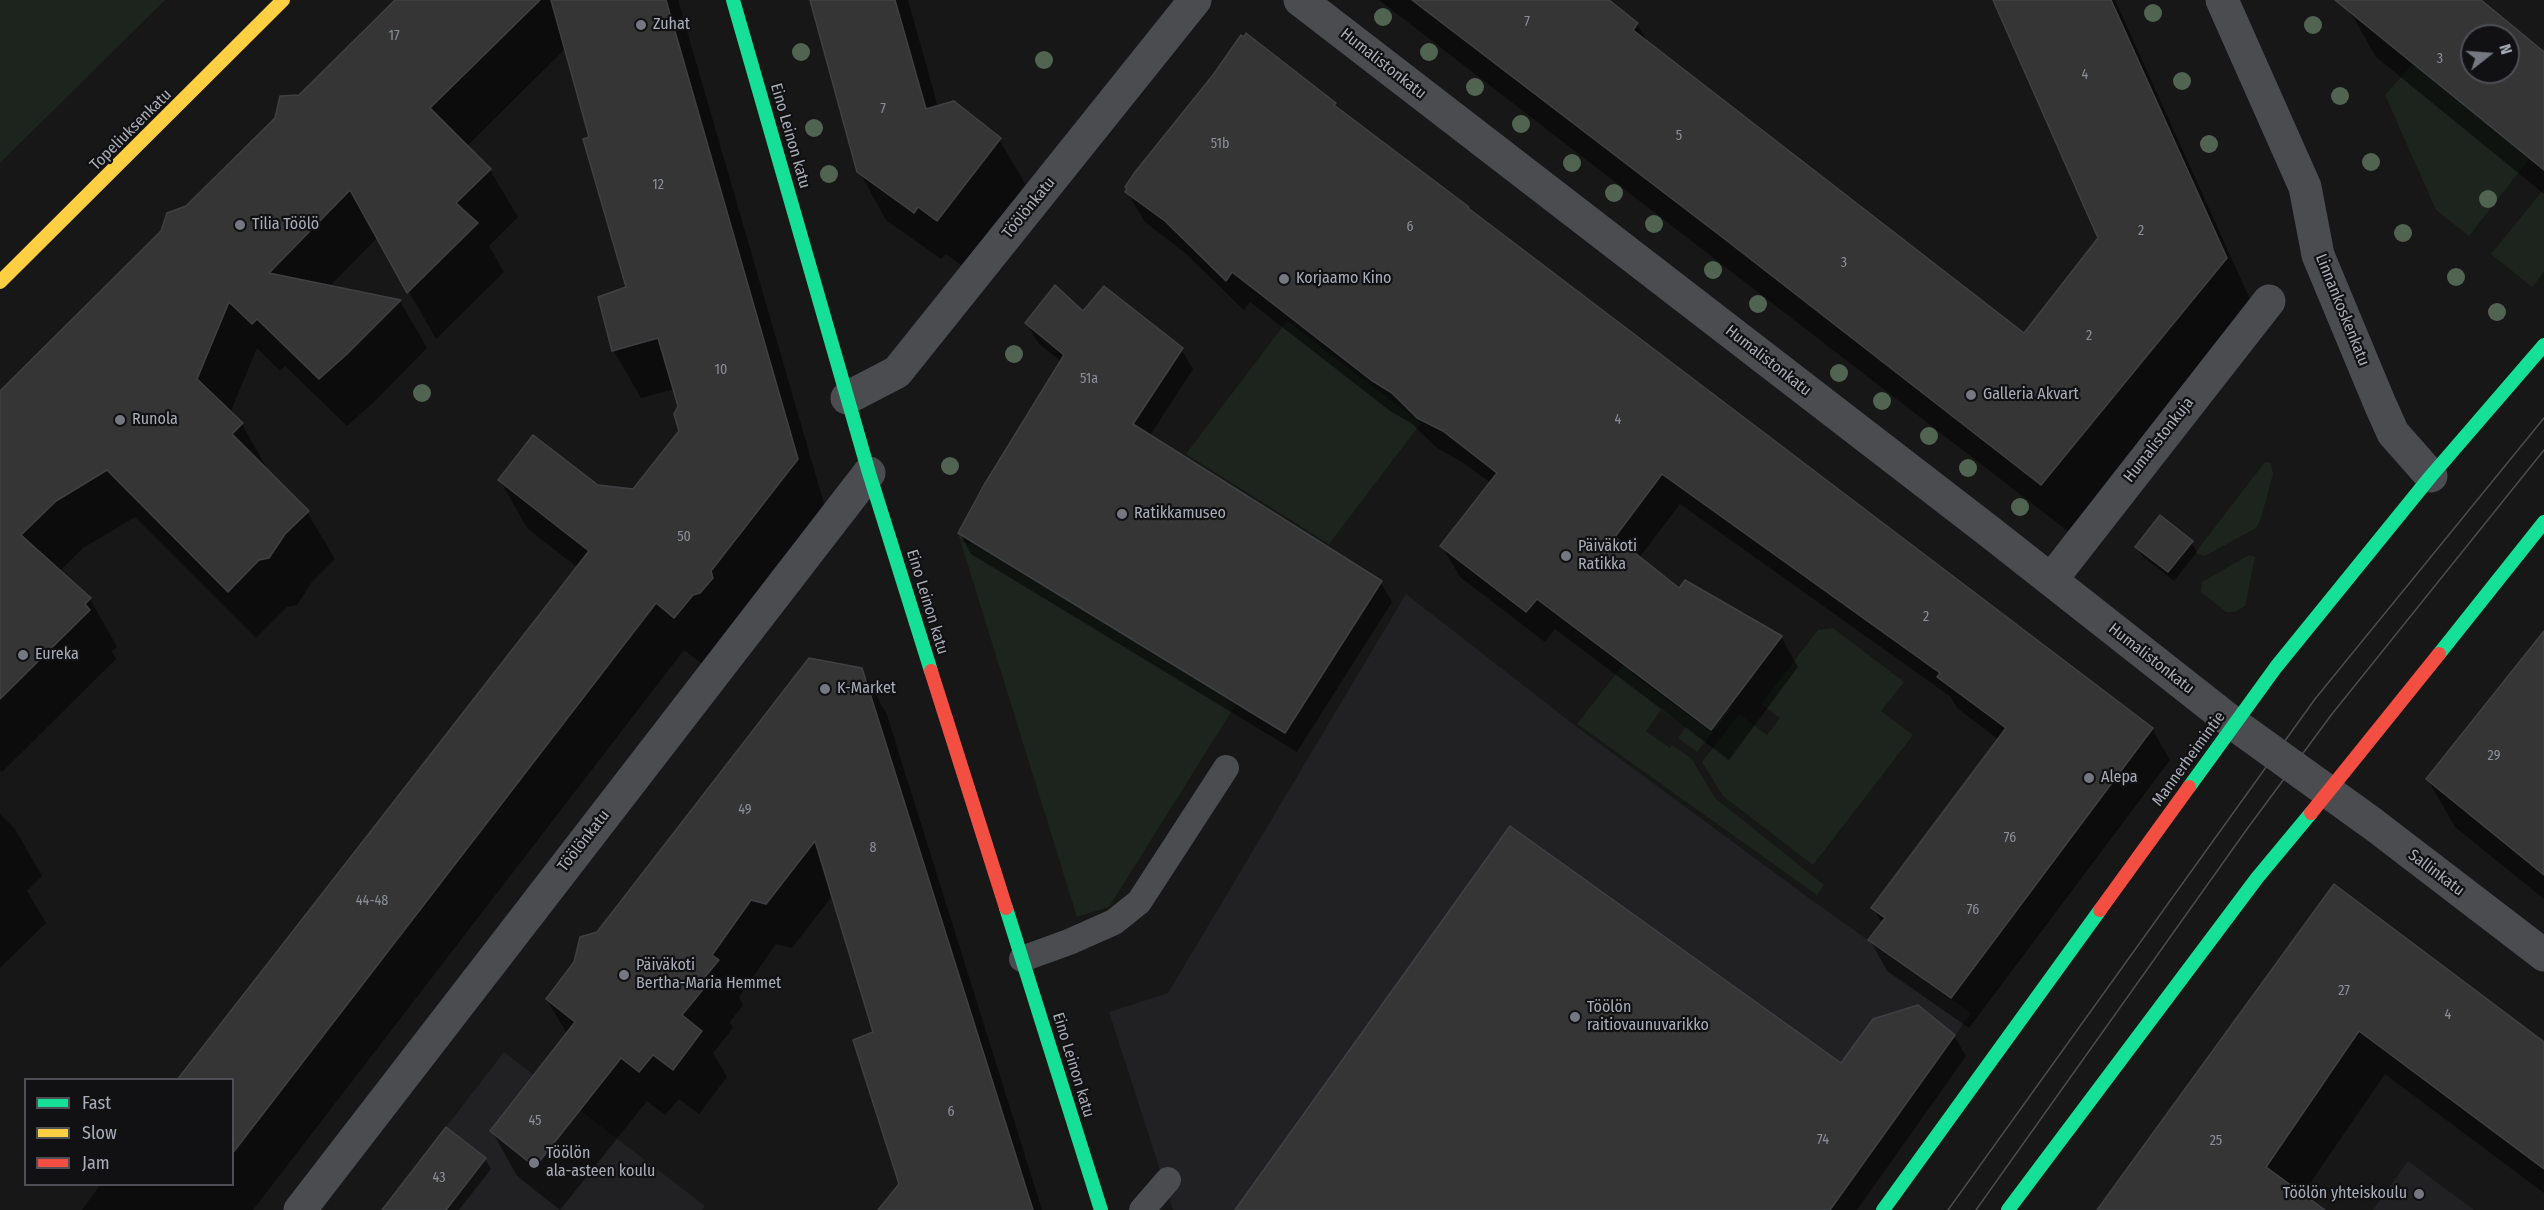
<!DOCTYPE html>
<meta charset="utf-8">
<style>
body{margin:0}
#map{position:relative;width:2544px;height:1210px;overflow:hidden;background:#171717;font-family:"Fira Sans Condensed",sans-serif}
canvas{display:block}
.legend{position:absolute;left:24px;top:1078px;width:210px;height:108px;box-sizing:border-box;background:#111113;border:2px solid #4d4f55;margin:0;padding:8px 10px;list-style:none;font-size:18px;color:#a8adb8}
.legend li{display:flex;align-items:center;gap:12px;height:30px}
.legend b{width:30px;border:2px solid #4d4f55}
.north{position:absolute;left:2460px;top:24px;width:60px;height:60px;box-sizing:border-box;background:#111113;border:2px solid #4d4f55;border-radius:50%;rotate:73deg;font-size:16px;font-weight:700;line-height:24px;text-align:center;color:#a8adb8}
.north::after{content:'';display:block;margin:auto;width:21px;height:27px;background:#757880;clip-path:polygon(50% 0,100% 100%,50% 72%,0 100%)}
</style>
<div id="map">
<canvas width="2544" height="1210"></canvas>
<ul class="legend">
<li><b style="height:8px;background:#16e098"></b>Fast</li>
<li><b style="height:8px;background:#ffcf43"></b>Slow</li>
<li><b style="height:8px;background:#f24e42"></b>Jam</li>
</ul>
<div class="north">N</div>
</div>
<script>
const c = document.querySelector('canvas').getContext('2d');
c.lineJoin = 'round';
function paint(path, color) {
  c.fillStyle = color;
  c.fill(path, 'evenodd');
}
function toPath(rows) {
  const path = new Path2D();
  for (const r of rows) {
    path.moveTo(r[0], r[1]);
    for (let i = 2; i < r.length; i += 2) path.lineTo(r[i], r[i + 1]);
  }
  return path;
}
function stroke(path, color, width, dash) {
  c.strokeStyle = color;
  c.lineWidth = width;
  c.lineCap = dash ? 'butt' : 'round';
  c.setLineDash(dash || []);
  c.stroke(path);
}
function drawText(font, color, halo, rows, align = 'center') {
  c.font = font + ' "Fira Sans Condensed",sans-serif';
  c.lineWidth = 4.5;
  c.setLineDash([]);
  c.textBaseline = 'middle';
  c.strokeStyle = halo;
  c.fillStyle = color;
  for (const [text, x, y, turn = 0] of rows) {
    c.save();
    c.translate(x, y);
    c.rotate((+turn || 0) * Math.PI / 180);
    c.textAlign = isNaN(turn) ? turn : align;
    if (halo) c.strokeText(text, 0, 0);
    c.fillText(text, 0, 0);
    c.restore();
  }
}
const built = toPath([
 [1406,594,1573,724,1813,901,1971,1013,1830,1210,1173,1210,1109,1012,1168,993],
 [504,1052,705,1206,702,1210,382,1210],
 [2408,1161,2474,1210,2373,1210]
]);
const green = toPath([
 [0,0,165,0,0,163],
 [2413,64,2529,159,2469,236,2436,210,2385,95],
 [2544,189,2544,272,2532,287,2491,254],
 [1287,321,1421,423,1329,544,1186,454],
 [2265,462,2271,463,2273,474,2261,518,2256,528,2205,556,2195,553],
 [958,533,964,537,962,541,969,545,971,541,1236,704,1109,907,1077,917],
 [2249,555,2255,557,2245,606,2235,612,2226,612,2201,592,2202,582],
 [1658,620,1667,627,1632,674,1711,731,1729,707,1731,709,1697,752,1678,738,1686,727,1661,710,1646,731,1670,748,1672,745,1692,759,1715,798,1824,885,1817,895,1577,724],
 [1833,628,1904,682,1881,711,1913,735,1813,865,1723,796,1702,762,1739,714,1767,735,1780,718,1761,704,1818,630]
]);
const shadow = toPath([
 [397,0,678,0,825,507,702,664,684,650,253,1210,82,1210,101,1184,232,1184,232,1080,578,568,527,528,500,480,634,491,681,431,679,406,674,389,641,398,614,351,600,298,628,288,591,138,566,48,467,146,490,170,518,217,489,246,504,272,436,339,378,237,329,287,400,301,427,348,374,402,347,426,285,366,280,371,257,348,230,413,242,424,269,472,307,512,335,559,312,582,297,605,287,607,256,638,135,517,83,548,59,572,90,599,117,647,112,651,116,659,2,772,0,770,0,393],
 [811,0,908,0,938,107,999,139,1027,187,965,268,946,254,941,259,886,220,859,171],
 [1379,0,1606,0,1637,24,1649,44,2024,335,2100,239,1995,0,2115,0,2253,306,2069,532],
 [2357,0,2479,0,2544,54,2544,194,2376,57,2349,10],
 [2472,36,2508,36,2508,72,2472,72],
 [1334,104,1337,109,1468,208,1471,213,2152,729,2170,760,1969,1028,1887,971,1870,940,1882,923,1873,908,1999,740,1957,708,1951,697,1680,504,1639,558,1680,590,1781,637,1798,667,1729,760,1555,629,1545,642,1460,577,1442,546,1491,483,1462,462,1437,448,1411,423,1390,411,1250,302,1244,310,1184,252,1145,222,1127,192],
 [1083,314,1181,349,1193,369,1149,437,1380,582,1392,602,1297,752,971,554,960,533,1062,362,1038,343,1027,323],
 [2191,542,2197,552,2174,581,2143,557,2137,547],
 [2544,635,2544,899,2455,827,2428,780],
 [862,670,887,715,1042,1210,880,1210,901,1184,875,1033,833,895,792,948,776,944,739,997,743,1005,730,1022,733,1028,713,1053,727,1077,699,1114,679,1099,665,1115,647,1101,560,1210,517,1176,492,1131,568,1035,547,1000,598,933],
 [0,814,15,829,42,876,27,891,46,923,0,968],
 [2334,886,2544,1044,2544,1193,2385,1074,2302,1195,2323,1210,2100,1210],
 [1954,1036,1966,1056,1857,1210,1237,1210,1842,1065],
 [485,1159,491,1169,459,1210,401,1210]
]);
const building = toPath([
 [395,0,540,0,430,108,491,169,456,203,478,223,407,293,350,190,269,273,401,300,347,354,319,379,257,319,252,324,229,302,197,379,243,423,232,434,309,511,285,534,269,558,259,560,228,592,107,470,56,501,21,535,91,598,85,604,90,610,0,699,0,391,161,231,167,213,186,206,275,118,280,96,299,95,395,0],
 [551,0,666,0,798,459,711,571,713,578,700,593,693,595,674,618,656,603,232,1154,232,1080,177,1080,589,551,498,480,533,435,598,485,633,489,679,431,674,414,678,406,658,338,612,351,598,297,626,287,583,139,589,137,551,0],
 [810,0,895,0,926,109,954,101,1001,138,937,221,918,207,914,213,857,172,810,0],
 [1412,0,1609,0,1638,23,1633,30,2024,333,2098,238,1993,0,2111,0,2227,258,2041,485,1726,240,1412,0],
 [2335,0,2481,0,2544,52,2544,170,2335,0],
 [2472,36,2508,36,2508,72,2472,72,2472,36],
 [1246,33,1336,103,1334,105,1469,207,1468,208,2153,728,1951,998,1868,940,1885,918,1871,908,2006,728,1937,677,1940,673,1662,474,1615,537,1679,588,1685,580,1782,636,1711,730,1537,599,1526,612,1440,546,1497,473,1443,431,1417,418,1392,393,1371,380,1232,272,1226,281,1165,221,1125,192,1127,189,1125,187,1135,172,1213,75,1241,35,1244,37,1246,33],
 [1055,285,1083,311,1104,286,1183,348,1133,424,1382,581,1285,733,958,533,984,485,1064,355,1025,323,1055,285],
 [2160,515,2193,541,2168,572,2135,547,2160,515],
 [2544,631,2544,875,2426,779,2544,631],
 [809,658,862,668,1033,1210,878,1210,899,1184,853,1040,873,1032,815,841,766,904,751,900,712,955,719,960,704,978,709,982,682,1015,702,1031,673,1070,653,1055,639,1072,621,1058,535,1167,490,1131,575,1022,546,999,574,962,580,937,597,932,809,658],
 [1510,826,1841,1063,1873,1019,1918,1005,1955,1035,1830,1210,1235,1210,1510,826],
 [2334,884,2544,1042,2544,1169,2359,1031,2266,1167,2325,1210,2097,1210,2334,884],
 [446,1127,486,1158,446,1210,382,1210,446,1127]
]);
const lane = toPath([
 [1022,959,1069,942,1114,922,1139,902,1226,768],
 [1142,1210,1168,1180]
]);
const street = toPath([
 [1300,0,1990,532,2234,724,2373,824,2544,955],
 [2222,0,2305,187,2318,255,2380,404,2393,433,2431,476],
 [847,398,897,372,1195,0],
 [2051,580,2269,301],
 [300,1210,869,473]
]);
const fast = toPath([
 [733,0,869,473,931,671],
 [2439,654,2544,522],
 [2189,787,2276,667,2431,476,2544,345],
 [1006,908,1101,1210],
 [1883,1210,2100,910],
 [2008,1210,2257,878,2311,813]
]);
const slow = toPath([
 [0,282,283,0]
]);
const jam = toPath([
 [931,671,1006,908],
 [2311,813,2439,654],
 [2100,910,2189,787]
]);
const tram = toPath([
 [1948,1210,2315,699,2544,418],
 [1976,1210,2247,829,2332,714,2544,450]
]);
const trees = [
 [2153,13],
 [1383,17],
 [2313,25],
 [801,52],
 [1429,52],
 [1044,60],
 [2182,81],
 [1475,87],
 [2340,96],
 [1521,124],
 [814,128],
 [2209,144],
 [2371,162],
 [1572,163],
 [829,174],
 [1614,193],
 [2488,199],
 [1654,224],
 [2403,233],
 [1713,270],
 [2456,277],
 [1758,304],
 [2497,312],
 [1014,354],
 [1839,373],
 [422,393],
 [1882,401],
 [1929,436],
 [950,466],
 [1968,468],
 [2020,507]
];
const markers = [
 [641,25,6,"#757880"],
 [240,225,6,"#757880"],
 [1284,279,6,"#757880"],
 [1971,395,6,"#757880"],
 [120,420,6,"#757880"],
 [1122,514,6,"#757880"],
 [1566,556,6,"#757880"],
 [23,655,6,"#757880"],
 [825,689,6,"#757880"],
 [2089,778,6,"#757880"],
 [624,975,6,"#757880"],
 [1575,1017,6,"#757880"],
 [534,1163,6,"#757880"],
 [2419,1194,6,"#757880"]
];
const numberNames = [
 ["7",1527,22],
 ["17",394,36],
 ["3",2440,59],
 ["4",2085,75],
 ["7",883,109],
 ["5",1679,136],
 ["51b",1220,144],
 ["12",658,185],
 ["6",1410,227],
 ["2",2141,231],
 ["3",1844,263],
 ["2",2089,336],
 ["10",721,370],
 ["51a",1089,379],
 ["4",1618,420],
 ["50",684,537],
 ["2",1926,617],
 ["29",2494,756],
 ["49",745,810],
 ["76",2010,838],
 ["8",873,848],
 ["44-48",372,901],
 ["76",1973,910],
 ["27",2344,991],
 ["4",2448,1015],
 ["6",951,1112],
 ["45",535,1121],
 ["74",1823,1140],
 ["25",2216,1141],
 ["43",439,1178]
];
const poiNames = [
 ["Zuhat",653,25],
 ["Tilia Töölö",252,225],
 ["Korjaamo Kino",1296,279],
 ["Galleria Akvart",1983,395],
 ["Runola",132,420],
 ["Ratikkamuseo",1134,514],
 ["Päiväkoti",1578,547],
 ["Ratikka",1578,565],
 ["Eureka",35,655],
 ["K-Market",837,689],
 ["Alepa",2101,778],
 ["Päiväkoti",636,966],
 ["Bertha-Maria Hemmet",636,984],
 ["Töölön",1587,1008],
 ["raitiovaunuvarikko",1587,1026],
 ["Töölön",546,1154],
 ["ala-asteen koulu",546,1172],
 ["Töölön yhteiskoulu",2407,1194,"right"]
];
const streetNames = [
 ["Humalistonkatu",1383,64,38],
 ["Topeliuksenkatu",131,130,-45],
 ["Eino Leinon katu",790,136,74],
 ["Töölönkatu",1029,208,-51],
 ["Linnankoskenkatu",2342,310,68],
 ["Humalistonkatu",1768,361,38],
 ["Humalistonkuja",2159,440,-52],
 ["Eino Leinon katu",927,602,73],
 ["Humalistonkatu",2151,659,38],
 ["Mannerheimintie",2189,759,-54],
 ["Töölönkatu",584,841,-52],
 ["Sallinkatu",2436,873,37],
 ["Eino Leinon katu",1073,1065,73]
];
paint(built, '#212123');
paint(green, '#1d241e');
paint(shadow, '#0007');
paint(building, '#353536');
stroke(building, '#3f4043', 1.5);
stroke(lane, '#4b4c50', 26);
stroke(street, '#4b4c50', 33);
stroke(fast, '#16e098', 14);
stroke(slow, '#ffcf43', 14);
stroke(jam, '#f24e42', 14);
stroke(tram, '#4b4c4f', 1.5);
c.fillStyle = '#506451';
for (const [x, y] of trees) {
  c.beginPath();
  c.arc(x, y, 9, 0, 2 * Math.PI);
  c.fill();
}
for (const [x, y, r, color] of markers) {
  const dot = new Path2D();
  dot.arc(x, y, r, 0, 2 * Math.PI);
  c.fillStyle = color;
  c.fill(dot);
  stroke(dot, '#111113', 2);
}
drawText('14px', '#8b8f98', null, numberNames);
drawText('16px', '#a8adb8', '#111113', poiNames, 'left');
drawText('16px', '#a8adb8', '#111113', streetNames);
</script>
